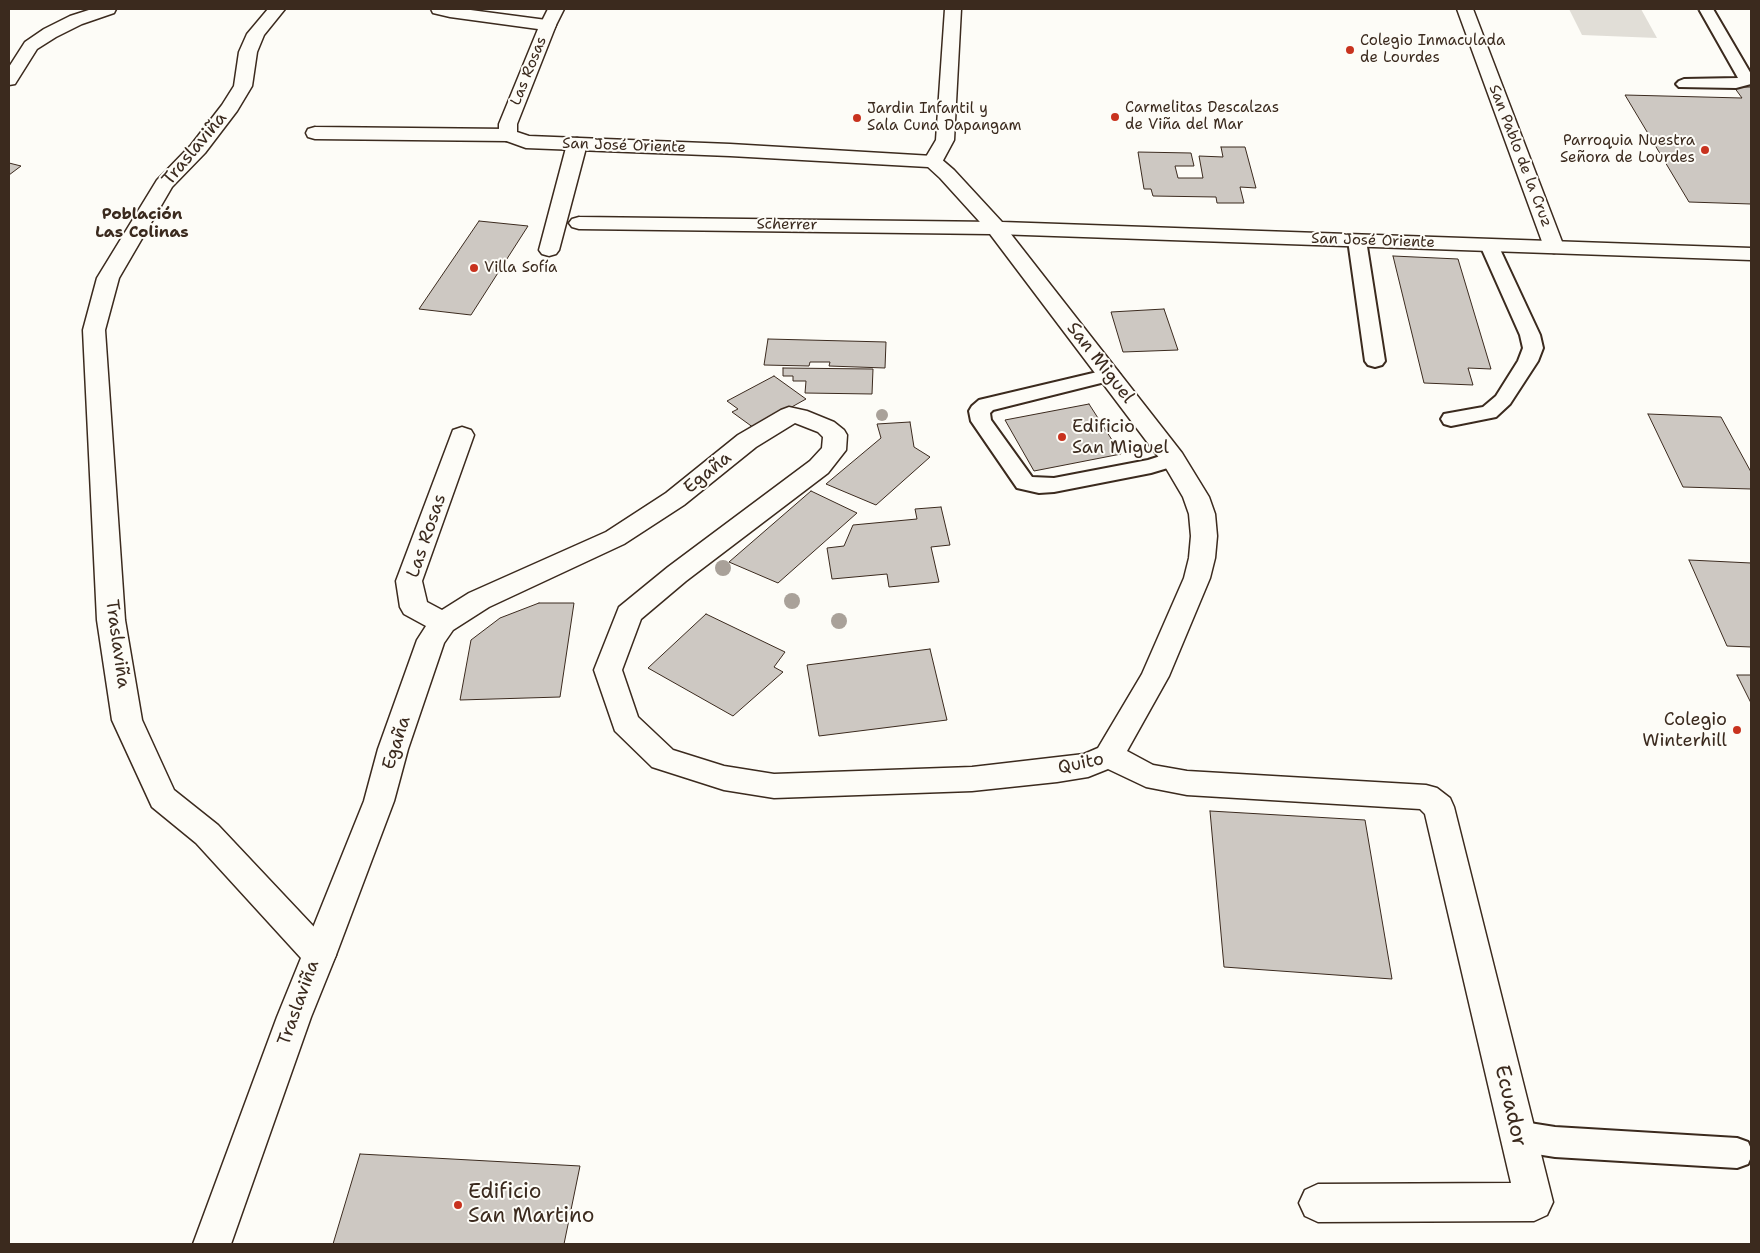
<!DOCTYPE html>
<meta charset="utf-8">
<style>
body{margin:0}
#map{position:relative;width:1760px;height:1253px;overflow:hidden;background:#fdfcf7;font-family:"Shantell Sans",sans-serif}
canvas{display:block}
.frame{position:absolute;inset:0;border:10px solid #3b2a1e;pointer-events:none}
</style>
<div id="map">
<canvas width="1760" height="1253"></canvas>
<div class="frame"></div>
</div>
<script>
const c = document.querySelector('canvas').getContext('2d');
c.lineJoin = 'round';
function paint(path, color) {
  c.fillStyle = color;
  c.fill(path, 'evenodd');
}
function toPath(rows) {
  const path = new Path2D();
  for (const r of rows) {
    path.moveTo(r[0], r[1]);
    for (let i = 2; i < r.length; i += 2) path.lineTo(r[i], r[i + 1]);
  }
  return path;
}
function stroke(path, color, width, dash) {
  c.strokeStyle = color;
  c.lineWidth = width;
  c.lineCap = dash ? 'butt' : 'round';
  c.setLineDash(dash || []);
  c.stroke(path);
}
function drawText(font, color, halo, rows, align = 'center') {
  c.font = font + ' "Shantell Sans",sans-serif';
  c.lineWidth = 4;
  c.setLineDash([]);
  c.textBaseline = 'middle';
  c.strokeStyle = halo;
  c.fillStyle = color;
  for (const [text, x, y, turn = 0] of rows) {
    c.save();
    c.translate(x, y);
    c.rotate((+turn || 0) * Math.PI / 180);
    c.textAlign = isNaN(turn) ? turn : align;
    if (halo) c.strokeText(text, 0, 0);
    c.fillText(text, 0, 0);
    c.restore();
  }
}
const green = toPath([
 [1569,9,1641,9,1657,38,1582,35]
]);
const building = toPath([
 [1734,87,1751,87,1751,204,1689,202,1625,95,1742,98,1734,87],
 [1221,147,1245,147,1256,188,1240,187,1244,203,1217,203,1216,197,1153,196,1151,189,1144,189,1138,152,1191,153,1194,166,1175,166,1178,178,1203,178,1199,156,1223,157,1221,147],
 [9,163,21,166,9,175,9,163],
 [479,221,528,226,471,315,419,309,479,221],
 [1393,256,1458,259,1491,369,1468,368,1473,385,1424,383,1393,256],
 [1164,309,1178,350,1123,352,1111,312,1164,309],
 [768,339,886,342,885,368,829,366,830,362,810,362,809,366,764,365,768,339],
 [783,368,873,369,872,394,805,393,806,381,793,381,793,376,783,376,783,368],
 [774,376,806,399,754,428,732,412,738,409,727,401,774,376],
 [1089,404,1121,454,1034,471,1005,420,1089,404],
 [1648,414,1721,417,1751,472,1751,489,1683,487,1648,414],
 [910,422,914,447,930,457,876,505,826,484,881,438,877,424,910,422],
 [811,491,857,513,778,583,729,562,811,491],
 [941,507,950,545,931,547,939,582,889,587,887,574,832,579,827,548,844,546,853,525,917,519,915,509,941,507],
 [1689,560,1751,563,1751,647,1727,646,1689,560],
 [539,603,574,603,560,697,460,700,471,640,500,618,539,603],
 [706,614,785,652,774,667,783,672,733,716,648,668,706,614],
 [930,649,947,720,819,736,807,665,930,649],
 [1737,675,1751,675,1751,703,1737,675],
 [1210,811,1365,820,1392,979,1224,967,1210,811],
 [360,1154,580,1166,564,1244,333,1244,360,1154]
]);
const service = toPath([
 [1699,9,1713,9,1751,74,1751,84,1736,88,1679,87,1676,84,1679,81,1684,79,1738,78,1699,9],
 [1357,235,1363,236,1366,240,1385,361,1382,365,1375,367,1368,365,1365,361,1348,240,1351,236,1357,235],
 [1489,240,1495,241,1498,245,1540,335,1543,348,1538,361,1510,404,1496,417,1451,426,1444,424,1441,419,1444,414,1483,407,1496,396,1518,361,1523,348,1520,335,1480,245,1483,241,1489,240],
 [1110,369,1117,371,1120,375,1117,379,993,410,990,413,991,420,1032,477,1054,478,1148,460,1173,452,1181,454,1184,459,1181,464,1151,473,1054,492,1039,493,1017,488,971,421,969,411,972,406,979,400,1110,369],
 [1517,1121,1555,1127,1737,1138,1748,1142,1751,1149,1751,1157,1748,1164,1737,1168,1555,1157,1517,1151,1506,1147,1501,1136,1506,1125,1517,1121]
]);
const minor = toPath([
 [548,9,564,9,554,29,548,30,542,29,540,25,548,9],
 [945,9,961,9,954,140,940,166,933,168,926,166,923,162,936,140,945,9],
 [1457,9,1473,9,1564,247,1561,251,1554,253,1547,251,1544,247,1457,9],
 [315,127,508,129,515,131,517,135,515,139,508,141,315,139,308,137,306,133,308,129,315,127],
 [577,138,584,140,587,144,559,250,556,254,549,256,542,254,539,250,567,144,570,140,577,138],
 [579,217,996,222,1003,224,1182,453,1209,497,1215,514,1217,536,1215,558,1210,578,1169,676,1127,751,1153,765,1187,771,1426,785,1437,788,1450,798,1454,807,1553,1202,1547,1215,1534,1221,1318,1222,1305,1216,1299,1203,1305,1190,1318,1184,1511,1183,1425,814,1420,809,1187,795,1146,787,1108,769,1088,777,1057,782,972,791,774,798,724,790,652,767,615,731,594,670,619,607,668,567,810,461,822,448,823,437,818,432,795,423,756,447,684,505,624,544,489,607,453,630,444,643,408,749,394,801,336,955,331,965,319,970,307,965,302,955,364,801,378,749,417,640,426,626,404,614,400,607,396,581,453,430,462,427,471,430,474,435,422,581,427,602,442,610,469,593,606,532,666,493,738,435,781,410,789,407,807,411,834,422,844,430,847,435,846,450,828,473,686,581,641,619,622,670,638,717,673,750,724,766,774,774,972,767,1084,754,1098,748,1142,674,1184,578,1189,558,1191,536,1189,514,1183,497,1163,463,990,234,579,229,572,227,569,223,572,219,579,217]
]);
const tertiary = toPath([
 [92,9,116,9,114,13,82,24,56,37,37,49,15,84,9,85,9,67,25,42,44,29,70,16,92,9],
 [268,9,285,9,264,35,257,52,252,86,237,111,205,153,172,187,119,278,105,330,125,620,142,720,174,790,218,825,331,945,336,955,311,1017,231,1244,193,1244,277,1017,301,958,196,843,152,807,112,720,97,620,83,330,97,278,157,180,191,145,222,105,234,86,239,52,247,34,268,9],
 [431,9,463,9,554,21,556,25,517,124,517,132,529,136,730,144,933,156,940,158,954,170,1002,222,1751,248,1751,260,996,234,989,232,940,178,928,167,730,156,526,148,501,139,499,135,499,124,538,29,450,17,433,13,431,9]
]);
const trees = [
 [882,415,6],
 [723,568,8],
 [792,601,8],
 [839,621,8]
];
const markers = [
 [1350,50,5,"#c8321e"],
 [1115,117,5,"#c8321e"],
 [857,118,5,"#c8321e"],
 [1705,150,5,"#c8321e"],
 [474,268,5,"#c8321e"],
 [1062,437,5,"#c8321e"],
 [1737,730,5,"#c8321e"],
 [458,1205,5,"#c8321e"]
];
const farPoinames = [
 ["Colegio Inmaculada",1360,41],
 ["de Lourdes",1360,58],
 ["Carmelitas Descalzas",1125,108],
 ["de Viña del Mar",1125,125],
 ["Jardin Infantil y",867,109],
 ["Sala Cuna Dapangam",867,126],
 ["Parroquia Nuestra",1695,141,"right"],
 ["Señora de Lourdes",1695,158,"right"],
 ["Villa Sofía",484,268]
];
const farStreetnames = [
 ["Las Rosas",529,71,-68],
 ["San José Oriente",624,146,2],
 ["San Pablo de la Cruz",1520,156,69],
 ["Scherrer",787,225,1],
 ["San José Oriente",1373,241,2]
];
const farNeighbourhoodnames = [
 ["Población",142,215],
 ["Las Colinas",142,233]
];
const streetNames = [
 ["Traslaviña",195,149,-50],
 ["San Miguel",1100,363,52],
 ["Egaña",708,473,-39],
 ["Las Rosas",427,536,-71],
 ["Traslaviña",117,644,82],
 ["Egaña",397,743,-72],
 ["Quito",1081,764,-12],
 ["Traslaviña",299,1003,-70]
];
const poiNames = [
 ["Edificio",1072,427],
 ["San Miguel",1072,448],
 ["Colegio",1727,720,"right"],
 ["Winterhill",1727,741,"right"]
];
const nearStreetnames = [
 ["Ecuador",1510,1106,77]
];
const nearPoinames = [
 ["Edificio",468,1193],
 ["San Martino",468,1217]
];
paint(green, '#e1ded7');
paint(building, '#cdc8c2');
stroke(building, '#3b2a1e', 1);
stroke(service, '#3b2a1e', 4);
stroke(minor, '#3b2a1e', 3);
stroke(tertiary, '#3b2a1e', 3);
paint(service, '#fdfcf7');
paint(minor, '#fdfcf7');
paint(tertiary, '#fdfcf7');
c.fillStyle = '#a9a199';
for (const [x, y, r] of trees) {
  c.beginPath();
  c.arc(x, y, r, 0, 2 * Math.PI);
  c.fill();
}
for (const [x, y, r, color] of markers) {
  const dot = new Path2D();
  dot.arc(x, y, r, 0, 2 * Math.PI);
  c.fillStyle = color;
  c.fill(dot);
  stroke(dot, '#fdfcf7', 2);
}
drawText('15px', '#3b2a1e', '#fdfcf7', farPoinames, 'left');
drawText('15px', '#3b2a1e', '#fdfcf7', farStreetnames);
drawText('bold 16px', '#3b2a1e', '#fdfcf7', farNeighbourhoodnames);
drawText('18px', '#3b2a1e', '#fdfcf7', streetNames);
drawText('18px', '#3b2a1e', '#fdfcf7', poiNames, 'left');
drawText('21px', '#3b2a1e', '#fdfcf7', nearStreetnames);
drawText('21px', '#3b2a1e', '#fdfcf7', nearPoinames, 'left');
</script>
